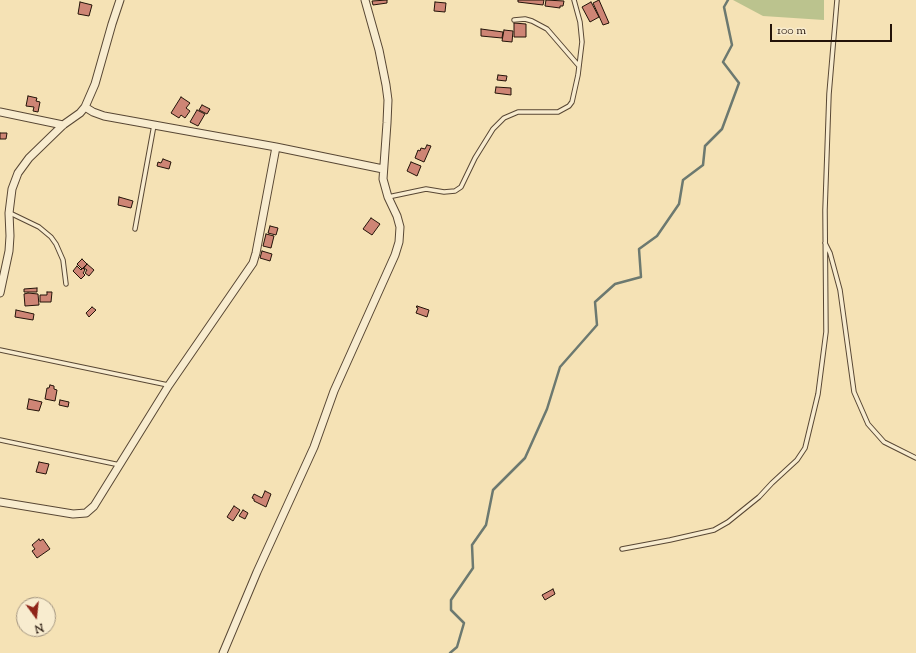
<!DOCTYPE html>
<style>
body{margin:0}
#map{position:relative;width:916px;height:653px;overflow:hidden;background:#f5e2b5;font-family:"Sorts Mill Goudy",serif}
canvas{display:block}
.north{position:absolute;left:16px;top:597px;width:40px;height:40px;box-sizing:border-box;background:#f8eccf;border:1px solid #a39580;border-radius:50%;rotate:165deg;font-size:11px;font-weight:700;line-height:16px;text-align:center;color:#231309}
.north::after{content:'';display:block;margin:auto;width:14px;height:18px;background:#8f2418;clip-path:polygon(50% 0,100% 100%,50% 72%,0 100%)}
.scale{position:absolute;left:770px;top:24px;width:122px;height:18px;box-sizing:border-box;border:2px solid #231309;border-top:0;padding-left:5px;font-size:12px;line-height:14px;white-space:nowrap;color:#231309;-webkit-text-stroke:3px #f8eccf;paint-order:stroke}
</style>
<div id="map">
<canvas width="916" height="653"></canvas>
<div class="north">N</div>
<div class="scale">100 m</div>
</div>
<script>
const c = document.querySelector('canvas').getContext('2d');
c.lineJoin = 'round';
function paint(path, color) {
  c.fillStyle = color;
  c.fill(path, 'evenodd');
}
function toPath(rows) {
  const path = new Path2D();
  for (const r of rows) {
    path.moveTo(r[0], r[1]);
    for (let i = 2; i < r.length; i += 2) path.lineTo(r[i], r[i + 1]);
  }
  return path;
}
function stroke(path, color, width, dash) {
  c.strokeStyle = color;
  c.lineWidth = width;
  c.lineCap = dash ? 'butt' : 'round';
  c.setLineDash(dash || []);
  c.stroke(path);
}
const green = toPath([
 [733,0,824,0,824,20,763,16]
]);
const stream = toPath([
 [450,653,457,647,464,623,451,610,451,600,473,568,472,545,486,525,493,490,525,458,547,409,560,367,597,325,595,302,615,284,641,277,639,249,657,236,679,204,683,180,703,165,705,146,722,129,739,83,723,62,732,45,724,7,728,0]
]);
const building = toPath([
 [387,0,387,3,373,5,372,1,387,0],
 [518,0,544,0,543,5,518,2,518,0],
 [546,0,564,1,563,6,560,6,560,8,545,6,546,0],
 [599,0,609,23,603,25,593,3,599,0],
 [80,2,92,5,89,16,78,14,80,2],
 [435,2,446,3,445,12,434,11,435,2],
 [591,2,599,17,590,22,582,7,591,2],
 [514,23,526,24,526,37,514,37,514,23],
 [481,29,503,32,502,38,481,36,481,29],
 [504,30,513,31,512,42,502,41,504,30],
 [498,75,507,76,506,81,497,80,498,75],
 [496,87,511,88,511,95,495,93,496,87],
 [28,96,37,98,36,101,40,102,38,112,33,111,34,107,26,106,28,96],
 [181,97,190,103,186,108,190,111,185,118,181,115,179,118,171,113,181,97],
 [202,105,210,109,207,114,199,110,202,105],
 [197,110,205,114,198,126,190,122,197,110],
 [0,133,7,133,6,139,0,139,0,133],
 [427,145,431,146,424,162,415,158,418,150,420,151,421,148,425,149,427,145],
 [163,159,171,162,169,169,157,166,158,162,161,163,163,159],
 [411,162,421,166,417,176,407,171,411,162],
 [119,197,133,201,131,208,118,205,119,197],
 [371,218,380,224,372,235,363,229,371,218],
 [270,226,278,228,276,235,268,233,270,226],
 [266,234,274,236,271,248,263,246,266,234],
 [262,251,272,254,270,261,260,258,262,251],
 [82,259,87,264,82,269,77,264,82,259],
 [87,264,94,270,89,276,85,273,87,270,84,268,87,264],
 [77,266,81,270,83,268,85,270,83,273,85,275,81,279,73,271,77,266],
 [37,288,37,292,24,292,24,289,37,288],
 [47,292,52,292,51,302,40,302,40,295,47,295,47,292],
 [28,293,38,294,39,305,25,306,24,294,28,293],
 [417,306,429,310,427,317,416,313,418,308,416,307,417,306],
 [92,307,96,310,89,317,86,313,92,307],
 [16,310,34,314,33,320,15,317,16,310],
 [50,385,54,386,54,389,57,390,55,401,45,399,47,388,49,388,50,385],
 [29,399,42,402,39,411,27,409,29,399],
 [60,400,69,402,68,407,59,405,60,400],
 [39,462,49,464,46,474,36,472,39,462],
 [265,491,271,494,266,507,254,501,254,499,252,498,254,494,262,498,265,491],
 [234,506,240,510,233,521,227,517,234,506],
 [243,510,248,513,245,519,239,516,243,510],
 [39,539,40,541,43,539,50,549,37,558,32,551,35,549,32,545,39,539],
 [553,589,555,594,545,600,542,595,553,589]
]);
const lane = toPath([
 [514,20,525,19,532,21,547,29,579,66],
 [388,197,426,189,444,192,455,191,461,187,475,158,493,129,504,118,518,112,558,112,569,106,572,102,578,75,582,42,580,22,574,0],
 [10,213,39,227,51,237,56,244,63,260,66,284],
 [135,229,154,125],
 [825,243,830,253,840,290,854,392,868,424,884,442,916,458],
 [0,350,168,385],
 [0,440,120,465],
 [622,549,670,540,714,530,728,522,759,497,772,483,797,460,805,448,818,394,826,332,825,210,829,94,837,0]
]);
const street = toPath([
 [85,107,93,112,104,116,276,147,383,169],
 [0,112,63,125],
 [0,293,9,251,10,236,9,213,12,189,18,173,29,158,63,125,80,113,85,107,95,84,112,24,120,0],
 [0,502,73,514,86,513,94,506,169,385,253,263,256,253,276,147],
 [223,653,257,572,314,447,334,391,395,255,399,242,400,227,397,216,388,197,383,179,387,123,388,100,386,85,379,50,365,0]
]);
paint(green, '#bbc38e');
stroke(stream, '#6c7970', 2.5);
paint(building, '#ce8575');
stroke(building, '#231309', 1);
stroke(lane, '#584734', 5.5);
stroke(street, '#584734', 9);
stroke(lane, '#f8eccf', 3.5);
stroke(street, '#f8eccf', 7);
</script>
